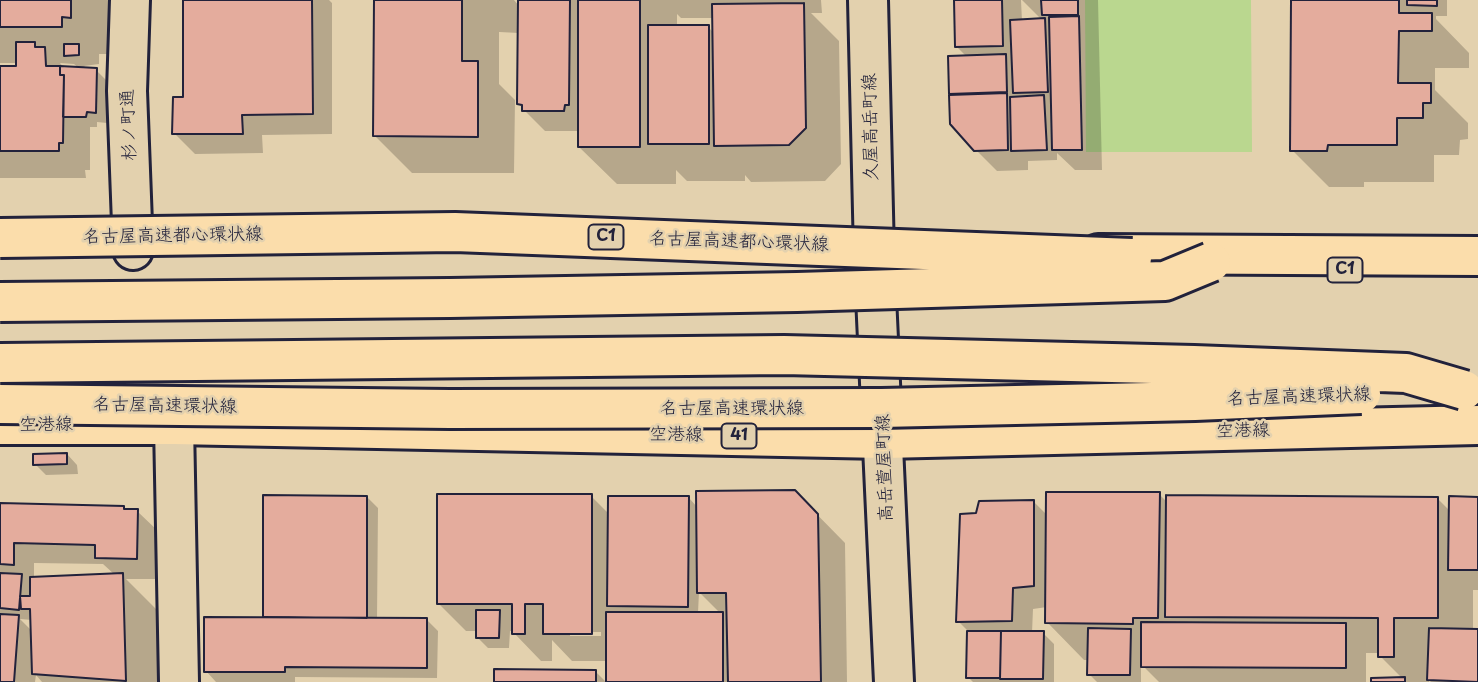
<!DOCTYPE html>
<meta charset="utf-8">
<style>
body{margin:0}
canvas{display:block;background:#e3d1ae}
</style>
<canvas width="1478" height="682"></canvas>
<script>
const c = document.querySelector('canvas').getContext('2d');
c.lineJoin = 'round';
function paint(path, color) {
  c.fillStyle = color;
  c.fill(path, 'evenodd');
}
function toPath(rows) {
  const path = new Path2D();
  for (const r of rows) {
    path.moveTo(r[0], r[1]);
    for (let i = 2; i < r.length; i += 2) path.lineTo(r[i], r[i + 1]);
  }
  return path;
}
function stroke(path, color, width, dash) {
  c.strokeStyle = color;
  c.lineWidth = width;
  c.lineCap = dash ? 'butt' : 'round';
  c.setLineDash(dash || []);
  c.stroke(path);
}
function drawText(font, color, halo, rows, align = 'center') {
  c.font = font + ' "Playpen Sans","Klee One",sans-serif';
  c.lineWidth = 5;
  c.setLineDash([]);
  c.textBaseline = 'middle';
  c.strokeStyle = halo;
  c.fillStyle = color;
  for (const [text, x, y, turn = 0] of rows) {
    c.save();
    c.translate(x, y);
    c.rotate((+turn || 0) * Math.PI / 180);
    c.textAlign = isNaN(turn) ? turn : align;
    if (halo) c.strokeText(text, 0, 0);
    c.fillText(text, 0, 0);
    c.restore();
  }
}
const green = toPath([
 [1085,0,1251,0,1252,152,1086,152]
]);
const shadow = toPath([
 [0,0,108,0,108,54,99,54,99,64,84,66,88,70,96,70,107,81,107,123,97,122,97,127,90,127,90,170,85,170,86,178,0,178,0,68,18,68,18,63,0,63],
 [60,63,74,64,79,68,64,68],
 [185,0,329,0,332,3,332,134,262,135,263,153,195,154,174,133,185,99],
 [375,0,514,0,520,7,520,0,821,0,822,13,811,13,839,41,841,164,825,181,751,182,745,175,745,181,687,181,676,170,676,184,617,184,579,147,579,131,545,131,524,110,519,104,519,33,499,32,499,84,515,100,514,173,412,173,374,135],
 [677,14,681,18,714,18,714,33,708,27,677,27],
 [954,0,1021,0,1022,21,1042,20,1022,0,1098,0,1102,170,1075,170,1057,153,1057,160,1028,161,1028,170,997,171,976,150,955,96,951,93,967,57,957,47],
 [1293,0,1447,0,1447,16,1436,16,1436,19,1469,53,1469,68,1435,68,1435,90,1468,123,1468,139,1460,140,1459,155,1434,155,1434,182,1364,182,1364,187,1329,187,1292,150],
 [67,454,77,465,78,474,46,475,35,464],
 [794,491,845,543,847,682,608,682,608,661,572,661,552,640,552,661,541,661,514,633,514,631,510,631,509,648,488,648,477,637,477,631,466,631,438,603,591,496,610,515,689,498,698,508],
 [699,592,720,613,698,613],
 [570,632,601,632,601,636,570,636],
 [1159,494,1168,503,1438,499,1451,512,1478,499,1478,590,1473,590,1473,631,1478,631,1478,682,1431,682,1429,680,1429,682,1372,682,1403,679,1380,656,1380,653,1366,653,1366,682,1159,682,1141,664,1141,682,1097,682,1089,674,1089,660,1084,660,1047,622,1047,607,1033,609,1032,633,1043,633,1054,644,1054,682,973,682,968,677,969,632,958,621,978,515,1033,501,1048,516],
 [265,497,367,497,378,508,377,620,427,620,438,631,437,678,295,677,295,682,216,682,206,671,264,619],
 [0,505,123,508,127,511,137,511,158,531,157,579,126,579,158,611,160,682,42,682,36,675,35,682,0,682],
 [34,563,103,564,115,575,34,578],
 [20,619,32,620,32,631],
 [595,671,606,682,496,682]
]);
const building = toPath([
 [0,0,71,0,71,18,62,17,62,27,0,27,0,0],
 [183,0,312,0,313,114,242,115,243,134,172,134,173,97,183,97,183,0],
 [374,0,462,0,462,61,478,61,478,137,373,136,374,0],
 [518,0,570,0,569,105,565,105,564,111,522,111,522,105,517,104,518,0],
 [578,0,640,0,640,147,578,147,578,0],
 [954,0,1002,0,1003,46,955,47,954,0],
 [1041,0,1078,0,1078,15,1042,15,1041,0],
 [1291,0,1399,0,1399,13,1432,13,1432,31,1399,31,1398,83,1431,83,1431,103,1423,103,1423,118,1397,118,1397,145,1328,145,1327,151,1290,151,1291,0],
 [1407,0,1437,0,1437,6,1407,5,1407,0],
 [804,3,806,128,789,145,714,146,712,4,804,3],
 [1079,16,1082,150,1052,150,1049,17,1079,16],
 [1045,18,1048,92,1013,93,1010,20,1045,18],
 [648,25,709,25,709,144,648,144,648,25],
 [16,42,35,42,35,47,45,47,46,66,60,66,60,75,64,75,63,143,59,143,59,151,0,151,0,66,16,66,16,42],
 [64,44,79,44,79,55,64,56,64,44],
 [1006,54,1007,92,949,94,948,56,1006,54],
 [60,66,97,68,96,113,87,112,86,117,63,117,64,75,60,75,60,66],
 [1007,93,1008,150,974,151,950,124,949,95,1007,93],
 [1044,95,1047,150,1011,151,1010,97,1044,95],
 [67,453,67,464,33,465,33,454,67,453],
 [795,490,818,514,821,682,728,682,726,593,697,593,696,491,795,490],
 [1046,492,1160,492,1158,618,1133,618,1133,624,1045,623,1046,492],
 [437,494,592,494,592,634,543,634,543,604,525,604,525,634,512,634,512,604,437,604,437,494],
 [263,495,367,496,367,618,263,617,263,495],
 [1166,495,1438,497,1438,618,1394,618,1394,657,1378,657,1378,618,1165,617,1166,495],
 [608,496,689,496,688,607,607,606,608,496],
 [1449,496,1478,497,1478,570,1448,570,1449,496],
 [1034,500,1034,586,1013,588,1012,621,956,622,960,514,976,513,979,501,1034,500],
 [0,503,124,506,124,509,138,509,137,559,95,558,95,545,14,543,14,565,0,564,0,503],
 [0,573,22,574,19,610,0,608,0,573],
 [123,573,126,681,32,674,30,609,21,609,20,596,30,596,30,577,123,573],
 [476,610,500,610,499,638,476,638,476,610],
 [606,612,723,612,723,682,606,682,606,612],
 [0,614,19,615,14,682,0,682,0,614],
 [204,617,427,618,427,668,285,667,285,672,204,672,204,617],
 [1141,622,1346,623,1346,668,1141,667,1141,622],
 [1088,628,1131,629,1130,675,1087,675,1088,628],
 [1429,628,1478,629,1478,682,1427,680,1429,628],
 [967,631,1001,631,1000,678,966,678,967,631],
 [1001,631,1044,631,1043,679,1000,679,1001,631],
 [494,669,596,670,596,682,494,682,494,669],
 [1405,677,1405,682,1371,682,1371,678,1405,677]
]);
const minor = toPath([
 [130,0,127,91,133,250],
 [868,0,874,254,894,682],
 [174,425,179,682]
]);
const highway = toPath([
 [1098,254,1478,256],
 [0,425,174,425,884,439,1478,425]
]);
const highwayBridge = toPath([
 [0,238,455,232,1132,258],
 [0,302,450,298,797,292,1165,281,1211,262],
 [0,363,784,355,1194,365,1406,373,1464,390],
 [0,404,450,409,881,408,1195,401,1361,394]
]);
const shields = [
 [606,237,35],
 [1345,270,35],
 [739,436,35]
];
const shieldNames = [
 ["C1",606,237],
 ["C1",1345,270],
 ["41",739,436]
];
const streetNames = [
 ["杉ノ町通",129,125,-92],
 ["久屋高岳町線",871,127,-91],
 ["名古屋高速都心環状線",173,236,-1],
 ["名古屋高速都心環状線",739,242,2],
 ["名古屋高速環状線",1299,397,-2],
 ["名古屋高速環状線",165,406,1],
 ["名古屋高速環状線",732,409],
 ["空港線",46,425],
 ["空港線",1243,431,-1],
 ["空港線",676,435,1],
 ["高岳萱屋町線",885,468,-92]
];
paint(green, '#bad78f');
paint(shadow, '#0003');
paint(building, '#e4ac9d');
stroke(building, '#22223b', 2);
stroke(minor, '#22223b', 44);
stroke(highway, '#22223b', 44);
stroke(minor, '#e3d1ae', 38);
stroke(highway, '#fbddab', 38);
stroke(highwayBridge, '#22223b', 44, []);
stroke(highwayBridge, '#fbddab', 38);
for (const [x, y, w] of shields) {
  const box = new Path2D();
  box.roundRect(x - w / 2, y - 12.5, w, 25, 5);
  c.fillStyle = '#e3d1ae';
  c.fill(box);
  stroke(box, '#22223b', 2);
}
drawText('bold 16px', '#22223b', null, shieldNames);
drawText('18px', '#22223b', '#e3d1ae', streetNames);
</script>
